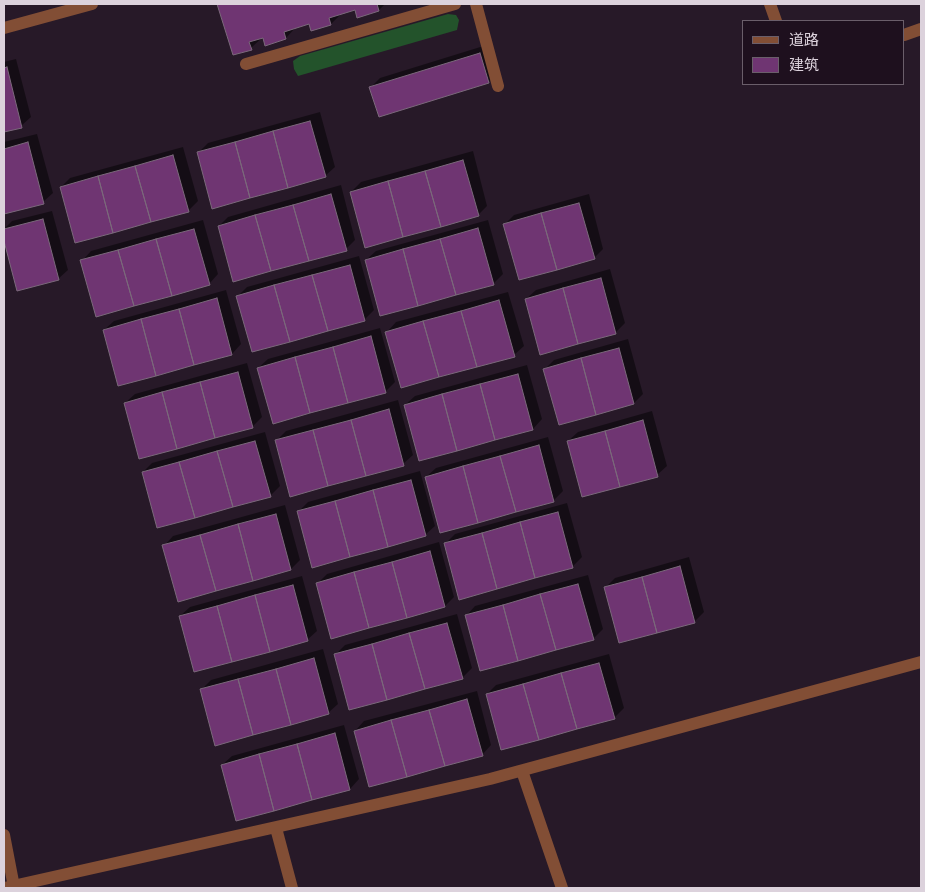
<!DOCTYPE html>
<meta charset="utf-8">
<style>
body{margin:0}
#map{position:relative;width:925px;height:892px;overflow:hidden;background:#271928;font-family:Poppins,"Noto Sans SC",sans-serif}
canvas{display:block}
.frame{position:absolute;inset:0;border:5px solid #dcd2dc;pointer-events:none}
.legend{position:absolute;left:742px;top:20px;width:162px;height:65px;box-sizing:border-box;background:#1e101e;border:1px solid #6a5e6a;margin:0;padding:6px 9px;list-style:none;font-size:15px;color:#dcd2dc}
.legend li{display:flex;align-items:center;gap:10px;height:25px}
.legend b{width:25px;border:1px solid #6a5e6a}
</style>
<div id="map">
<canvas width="925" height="892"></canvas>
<div class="frame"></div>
<ul class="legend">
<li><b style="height:6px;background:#824e35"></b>道路</li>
<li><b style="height:14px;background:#6f3572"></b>建筑</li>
</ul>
</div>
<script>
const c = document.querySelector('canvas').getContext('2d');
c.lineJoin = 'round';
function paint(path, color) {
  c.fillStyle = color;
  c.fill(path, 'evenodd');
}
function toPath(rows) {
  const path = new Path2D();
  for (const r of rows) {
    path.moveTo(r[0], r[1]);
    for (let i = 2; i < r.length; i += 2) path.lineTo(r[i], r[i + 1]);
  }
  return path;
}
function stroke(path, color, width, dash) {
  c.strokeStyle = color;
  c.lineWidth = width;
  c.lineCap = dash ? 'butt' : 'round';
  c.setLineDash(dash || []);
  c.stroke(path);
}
const green = toPath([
 [448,14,456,15,459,20,457,30,298,76,294,69,293,61,300,56]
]);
const shadow = toPath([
 [218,4,385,4,379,10,358,16,356,9,342,13,331,24,310,23,297,26,286,38,266,44,264,36,251,48,233,54],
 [490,44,498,73,488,82,371,87,380,78],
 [16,59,31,117,21,126,4,131,4,62],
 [320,112,335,167,325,176,198,153,208,143],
 [37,134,53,193,43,202,4,213,4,142],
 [183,147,198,201,188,211,61,187,70,178],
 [473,151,487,206,478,215,351,192,361,182],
 [341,185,355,240,346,249,219,226,228,217],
 [589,194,603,249,594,258,505,224,514,215],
 [52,211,68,270,58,279,18,290,4,229,12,221],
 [203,220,218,274,209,284,82,261,91,251],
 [488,220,503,274,493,284,366,260,376,251],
 [359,256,374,310,365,319,253,351,238,296,247,287],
 [610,269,625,323,615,333,526,299,536,290],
 [226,290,241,344,232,354,104,330,114,321],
 [508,292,524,346,514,355,387,332,396,322],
 [380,328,395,382,386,391,258,368,268,359],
 [628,339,643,394,634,403,545,369,554,360],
 [247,363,262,417,252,427,125,403,135,394],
 [527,365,542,419,533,429,420,460,405,405,415,396],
 [398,400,413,455,403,464,276,441,286,431],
 [652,411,667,466,657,475,568,441,578,432],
 [265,432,280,486,270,496,143,472,152,463],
 [548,437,563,491,553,501,426,477,436,468],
 [420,471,435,526,425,535,298,512,308,502],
 [567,503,582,557,572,567,445,544,455,534],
 [285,505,300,560,291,569,164,546,173,536],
 [439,542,454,597,445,606,318,583,327,574],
 [689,557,704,612,695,621,620,642,606,587,615,578],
 [588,575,603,629,593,639,466,616,475,606],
 [302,576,317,631,307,640,180,616,190,607],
 [457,614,472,668,462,678,335,655,345,645],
 [323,649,338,704,328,713,201,690,211,680],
 [609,654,624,708,614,718,487,694,496,685],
 [477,691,491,745,482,755,355,731,364,721],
 [344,725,359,779,350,789,222,765,232,756]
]);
const building = toPath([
 [217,4,377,4,379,11,357,18,355,10,329,18,331,25,311,31,309,24,284,32,286,39,265,46,263,38,249,42,252,50,233,55,217,4],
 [480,53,489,83,379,117,369,87,480,53],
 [7,67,22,128,4,132,4,68,7,67],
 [310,121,326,177,288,188,273,131,310,121],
 [273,131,288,188,250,198,235,142,273,131],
 [28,142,44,204,4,214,4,149,28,142],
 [235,142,250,198,212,209,197,152,235,142],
 [173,155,189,212,151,222,135,166,173,155],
 [463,160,479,216,441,227,425,171,463,160],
 [135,166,151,222,113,233,98,176,135,166],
 [425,171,441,227,403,237,388,181,425,171],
 [98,176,113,233,75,243,60,187,98,176],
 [388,181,403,237,365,248,350,192,388,181],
 [331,194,347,251,309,261,293,205,331,194],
 [579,203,595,259,557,270,541,213,579,203],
 [293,205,309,261,271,271,255,215,293,205],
 [541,213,557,270,519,280,503,224,541,213],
 [255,215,271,271,233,282,218,226,255,215],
 [43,219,59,280,17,291,4,241,4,229,43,219],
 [478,228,494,285,456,295,440,239,478,228],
 [194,229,210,285,172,296,156,239,194,229],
 [156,239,172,296,134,306,118,250,156,239],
 [440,239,456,295,418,306,403,249,440,239],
 [403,249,418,306,380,316,365,260,403,249],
 [118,250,134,306,96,317,80,260,118,250],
 [350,265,365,321,328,331,312,275,350,265],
 [312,275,328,331,290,342,274,285,312,275],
 [601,278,616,334,578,344,563,288,601,278],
 [274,285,290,342,252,352,236,296,274,285],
 [563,288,578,344,540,355,525,299,563,288],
 [217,298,232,355,194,365,179,309,217,298],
 [499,300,515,357,477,367,461,311,499,300],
 [179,309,194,365,156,376,141,319,179,309],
 [461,311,477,367,439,377,423,321,461,311],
 [141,319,156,376,118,386,103,330,141,319],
 [423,321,439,377,401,388,385,332,423,321],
 [371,336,386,393,348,403,333,347,371,336],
 [333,347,348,403,310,413,295,357,333,347],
 [619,348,634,404,596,415,581,358,619,348],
 [295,357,310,413,273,424,257,368,295,357],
 [581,358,596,415,559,425,543,369,581,358],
 [238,372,253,428,215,438,200,382,238,372],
 [518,374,533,430,495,440,480,384,518,374],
 [200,382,215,438,177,449,162,392,200,382],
 [480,384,495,440,457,451,442,394,480,384],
 [162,392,177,449,139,459,124,403,162,392],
 [442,394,457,451,419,461,404,405,442,394],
 [389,409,404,466,366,476,351,420,389,409],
 [351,420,366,476,328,486,313,430,351,420],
 [643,420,658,477,620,487,605,431,643,420],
 [313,430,328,486,290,497,275,440,313,430],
 [605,431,620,487,582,497,567,441,605,431],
 [255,441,271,497,233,507,217,451,255,441],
 [539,445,554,502,516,512,500,456,539,445],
 [217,451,233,507,195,518,179,462,217,451],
 [500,456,516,512,478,523,463,466,500,456],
 [179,462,195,518,157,528,142,472,179,462],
 [463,466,478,523,440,533,425,477,463,466],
 [411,480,426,536,388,547,373,490,411,480],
 [373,490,388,547,350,557,335,501,373,490],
 [335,501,350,557,312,568,297,511,335,501],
 [558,512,573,568,535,578,520,522,558,512],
 [276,514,291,570,253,581,238,524,276,514],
 [520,522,535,578,497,589,482,533,520,522],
 [238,524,253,581,216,591,200,535,238,524],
 [482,533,497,589,459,600,444,543,482,533],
 [200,535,216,591,178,602,162,545,200,535],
 [430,551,445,607,407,618,392,562,430,551],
 [392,562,407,618,369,628,354,572,392,562],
 [680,566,695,623,657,633,642,577,680,566],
 [354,572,369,628,331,639,316,583,354,572],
 [642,577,657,633,619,643,604,587,642,577],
 [578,584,594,640,556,650,540,594,578,584],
 [293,585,308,641,270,652,255,595,293,585],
 [540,594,556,650,518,661,503,605,540,594],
 [255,595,270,652,232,662,217,606,255,595],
 [503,605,518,661,480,671,465,615,503,605],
 [217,606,232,662,194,672,179,616,217,606],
 [447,623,463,679,425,689,409,633,447,623],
 [409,633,425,689,387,700,372,644,409,633],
 [372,644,387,700,349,710,334,654,372,644],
 [314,658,329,714,291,725,276,669,314,658],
 [599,663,615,719,577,729,561,673,599,663],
 [276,669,291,725,253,735,238,679,276,669],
 [561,673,577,729,539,740,523,684,561,673],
 [238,679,253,735,215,746,200,689,238,679],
 [523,684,539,740,501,750,486,694,523,684],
 [467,699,483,756,445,766,429,710,467,699],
 [429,710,445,766,407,777,391,720,429,710],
 [391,720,407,777,369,787,354,731,391,720],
 [335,733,350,790,312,800,297,744,335,733],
 [297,744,312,800,274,811,259,754,297,744],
 [259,754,274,811,236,821,221,765,259,754]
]);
const minor = toPath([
 [476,4,498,86],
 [770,4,776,21],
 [4,28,92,4],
 [904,35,921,29],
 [246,64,455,4],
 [522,771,562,888],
 [276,828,292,888],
 [4,835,14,887],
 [4,888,490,779,921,662]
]);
paint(green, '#23532b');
paint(shadow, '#0007');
paint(building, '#6f3572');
stroke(building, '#7b697b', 1);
stroke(minor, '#824e35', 12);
</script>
